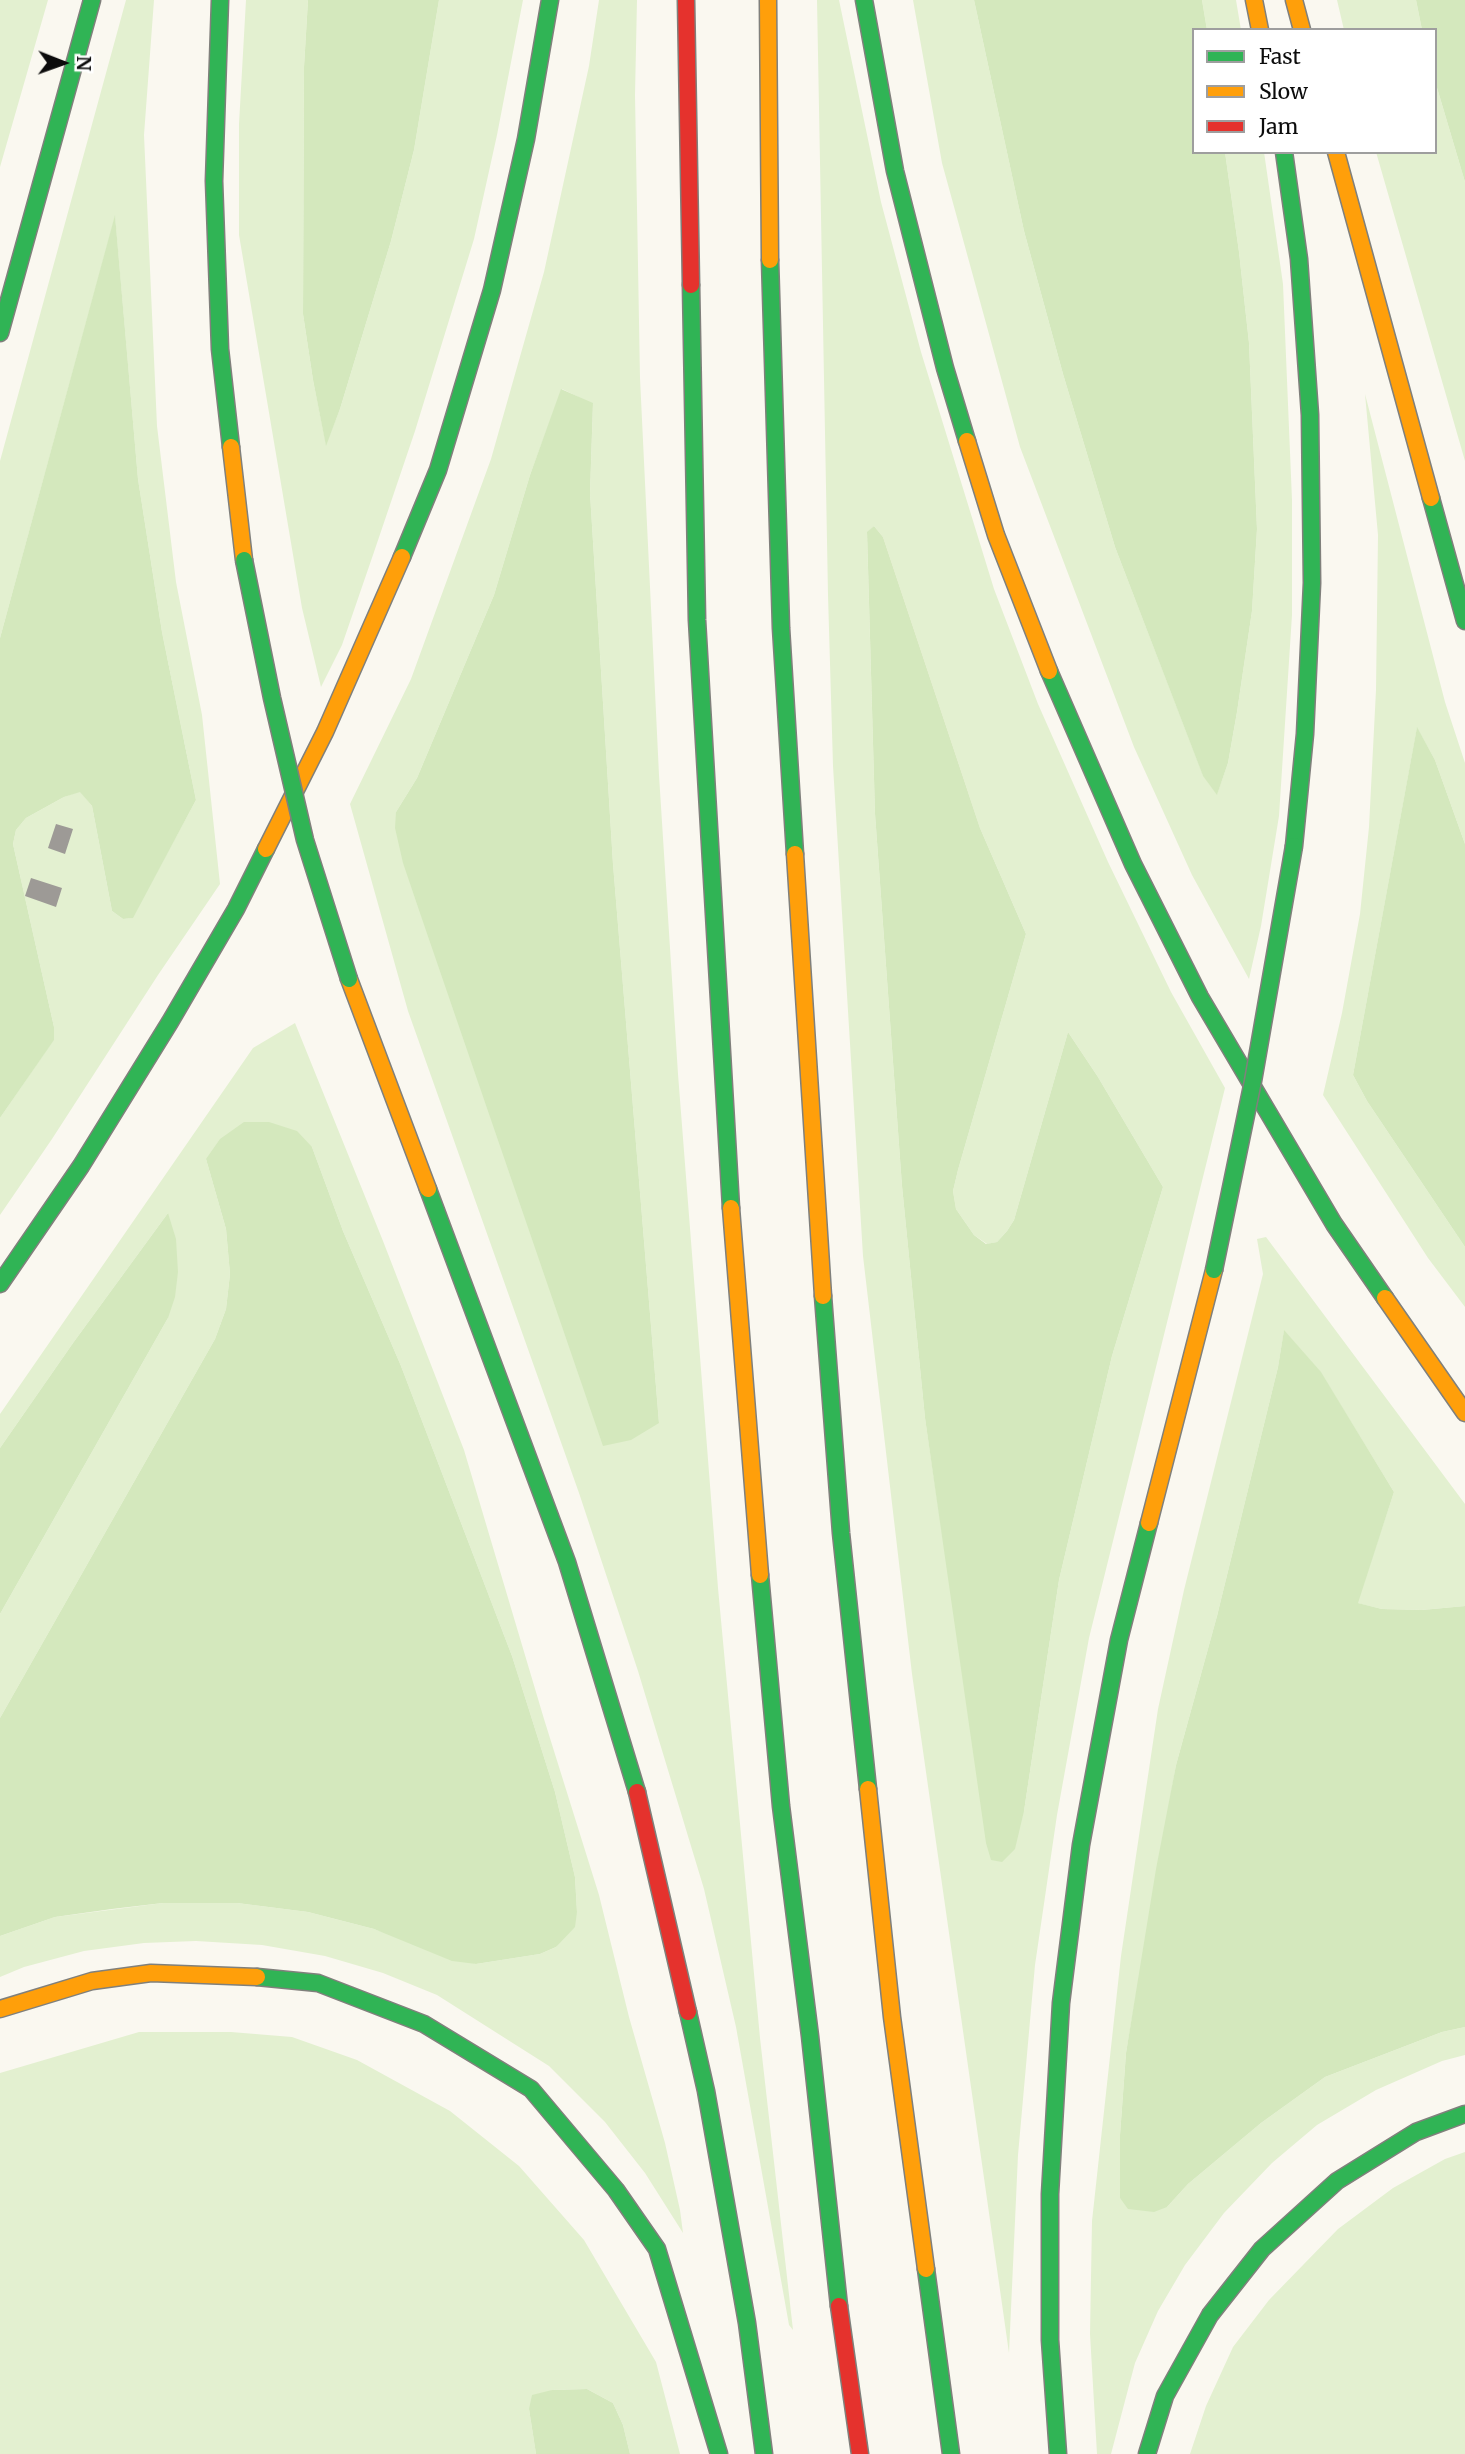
<!DOCTYPE html>
<style>
body{margin:0}
#map{position:relative;width:1465px;height:2454px;overflow:hidden;background:#faf8f0;font-family:Merriweather,serif}
canvas{display:block}
.legend{position:absolute;left:1192px;top:28px;width:245px;height:126px;box-sizing:border-box;background:#fff;border:2px solid #9e9e9e;margin:0;padding:9px 12px;list-style:none;font-size:21px;color:#0c0c0c}
.legend li{display:flex;align-items:center;gap:14px;height:35px}
.legend b{width:35px;border:2px solid #9e9e9e}
.north{position:absolute;left:28px;top:28px;width:70px;height:70px;-webkit-text-stroke:5px #fff;paint-order:stroke;rotate:91deg;font-size:19px;font-weight:700;line-height:28px;text-align:center;color:#0c0c0c}
.north::after{content:'';display:block;margin:auto;width:24px;height:32px;background:#0c0c0c;clip-path:polygon(50% 0,100% 100%,50% 72%,0 100%)}
</style>
<div id="map">
<canvas width="1465" height="2454"></canvas>
<ul class="legend">
<li><b style="height:9px;background:#30b455"></b>Fast</li>
<li><b style="height:9px;background:#ff9f0a"></b>Slow</li>
<li><b style="height:9px;background:#e5322d"></b>Jam</li>
</ul>
<div class="north">N</div>
</div>
<script>
const c = document.querySelector('canvas').getContext('2d');
c.lineJoin = 'round';
function paint(path, color) {
  c.fillStyle = color;
  c.fill(path, 'evenodd');
}
function toPath(rows) {
  const path = new Path2D();
  for (const r of rows) {
    path.moveTo(r[0], r[1]);
    for (let i = 2; i < r.length; i += 2) path.lineTo(r[i], r[i + 1]);
  }
  return path;
}
function stroke(path, color, width, dash) {
  c.strokeStyle = color;
  c.lineWidth = width;
  c.lineCap = dash ? 'butt' : 'round';
  c.setLineDash(dash || []);
  c.stroke(path);
}
const green = toPath([
 [0,0,48,0,0,167],
 [126,0,154,0,144,135,157,426,176,582,202,715,220,884,158,975,52,1139,0,1215,0,1118,54,1039,54,1027,13,844,16,830,26,818,64,797,80,791,92,806,112,911,123,919,132,918,196,800,162,632,138,479,115,217,0,638,0,461],
 [246,0,308,0,304,67,303,314,313,380,326,444,340,409,391,241,414,150,439,0,523,0,497,135,474,239,415,431,374,552,342,645,321,687,302,608,239,235,239,124],
 [599,0,637,0,635,95,640,378,659,775,678,1074,718,1588,760,2038,793,2330,789,2325,736,2027,704,1889,638,1671,579,1493,408,1011,350,804,411,679,491,459,544,272,589,66],
 [562,389,593,404,590,493,613,864,659,1423,396,812,417,778,494,595,530,475],
 [817,0,839,0,881,202,921,352,994,589,1038,704,1108,862,1171,992,1225,1088,1089,1638,1057,1815,1035,1965,1018,2155,1009,2353,912,1674,863,1256,833,766,828,595],
 [874,526,883,537,980,828,1026,934,958,1170,953,1191,956,1209,974,1235,987,1244,997,1242,1007,1231,1014,1220,1068,1032,1098,1077,1163,1187,1112,1356,1059,1580,1024,1811,955,1619,925,1418,902,1186,875,814,867,533],
 [913,0,974,0,1024,231,1063,374,1115,547,1203,775,1217,794,1228,763,1237,712,1252,611,1257,529,1249,343,1239,252,1225,152,1264,152,1283,284,1292,500,1292,615,1279,816,1261,926,1249,979,1192,875,1134,747,1020,447,942,163],
 [1202,0,1236,0,1241,30,1207,30],
 [1337,0,1416,0,1422,30,1344,30],
 [1435,81,1465,182,1465,461,1376,152,1435,152],
 [1365,394,1445,702,1465,763,1465,844,1435,760,1417,728,1353,1075,1367,1101,1465,1247,1465,1307,1428,1258,1323,1095,1342,1013,1360,914,1369,827,1376,690,1378,535],
 [295,1023,383,1241,464,1450,544,1719,599,1895,629,2017,665,2143,680,2210,683,2233,645,2173,605,2122,549,2066,437,1995,383,1973,325,1956,262,1945,196,1941,144,1943,84,1951,24,1967,0,1977,0,1936,55,1917,163,1903,237,1903,308,1912,374,1929,476,1964,540,1954,556,1947,577,1912,575,1877,555,1792,512,1656,401,1366,343,1231,312,1147,206,1159,226,1229,230,1274,226,1309,215,1339,0,1718,0,1614,168,1318,168,1213,73,1343,0,1448,0,1414,253,1048],
 [1266,1237,1465,1504,1465,1606,1422,1610,1382,1609,1357,1603,1394,1492,1321,1373,1284,1331,1278,1367,1217,1616,1176,1765,1126,2053,1120,2135,1120,2198,1167,2207,1188,2184,1261,2123,1325,2077,1442,2032,1465,2027,1465,2055,1442,2061,1376,2090,1317,2125,1272,2163,1224,2213,1185,2265,1158,2311,1135,2363,1111,2454,1097,2454,1090,2334,1092,2221,1121,1956,1158,1709,1184,1590,1263,1274,1257,1239],
 [139,2032,231,2032,292,2037,357,2060,450,2111,519,2166,584,2240,656,2362,680,2454,630,2454,623,2425,613,2403,587,2389,552,2390,529,2409,536,2454,0,2454,0,2073],
 [1465,2152,1465,2454,1190,2454,1206,2406,1233,2347,1269,2300,1338,2229,1393,2188,1445,2159]
]);
const forest = toPath([
 [308,0,439,0,414,150,391,241,340,409,326,446,313,380,303,314,304,67],
 [974,0,1202,0,1207,30,1194,30,1194,152,1225,152,1239,252,1249,343,1257,529,1252,611,1237,712,1228,763,1217,795,1203,776,1115,547,1063,374,1024,231],
 [1416,0,1465,0,1465,182,1435,81,1435,30,1422,30],
 [115,215,138,479,162,632,196,800,133,918,123,919,112,911,92,806,80,792,64,797,26,818,16,830,13,844,54,1027,54,1040,0,1118,0,638],
 [561,389,593,403,590,493,613,864,659,1423,631,1440,603,1446,421,916,403,863,395,828,396,812,417,778,494,595,530,475],
 [874,526,883,537,980,828,1026,934,958,1170,953,1191,956,1209,974,1235,986,1244,997,1242,1007,1231,1014,1220,1068,1032,1098,1077,1163,1187,1112,1356,1059,1580,1024,1811,1015,1849,1002,1862,991,1860,986,1843,925,1418,902,1186,875,814,867,532],
 [1417,727,1435,760,1465,844,1465,1247,1367,1101,1353,1075],
 [244,1122,269,1122,297,1131,312,1147,343,1231,401,1366,512,1656,555,1792,575,1877,577,1912,575,1927,556,1947,540,1954,476,1964,452,1961,374,1929,308,1912,237,1903,163,1903,112,1909,55,1917,0,1936,0,1718,215,1339,226,1309,230,1274,226,1229,206,1159,220,1139],
 [168,1213,176,1239,178,1272,175,1297,168,1318,0,1614,0,1448,73,1343],
 [1284,1330,1321,1372,1394,1492,1358,1603,1382,1609,1422,1610,1465,1606,1465,2027,1442,2032,1325,2077,1261,2123,1188,2184,1167,2207,1154,2212,1128,2209,1120,2198,1120,2135,1126,2053,1156,1869,1176,1765,1217,1616,1278,1367],
 [587,2389,613,2403,623,2425,630,2454,536,2454,529,2409,532,2395,552,2390]
]);
const building = toPath([
 [56,824,73,829,65,854,48,848],
 [31,878,62,888,56,907,25,896]
]);
const fast = toPath([
 [220,0,214,181,220,349,231,447],
 [864,0,895,171,945,368,967,441],
 [1284,152,1299,259,1310,415,1312,583,1305,734,1294,846],
 [770,260,781,628,795,854],
 [691,285,697,620,731,1208],
 [0,333,92,0],
 [1431,498,1465,621],
 [402,557,438,470,492,290,526,139,550,0],
 [1049,671,1133,864,1200,997,1334,1224,1385,1298],
 [428,1189,567,1562,637,1792],
 [0,1284,81,1166,170,1022,236,909,266,849],
 [823,1296,841,1533,868,1789],
 [760,1575,781,1806,810,2036,839,2306],
 [257,1977,318,1983,424,2024,531,2089,616,2190,657,2249,719,2454],
 [688,2012,706,2091,747,2323,764,2454],
 [926,2269,951,2454],
 [1058,2454,1050,2340,1050,2194,1061,2003,1081,1845,1119,1640,1149,1523],
 [1147,2454,1165,2396,1210,2315,1262,2249,1337,2181,1416,2132,1465,2114]
]);
const slow = toPath([
 [768,0,770,260],
 [1254,0,1260,30],
 [1294,0,1302,30],
 [1336,152,1431,498],
 [967,441,996,535,1049,671],
 [231,447,244,560],
 [266,849,325,732,402,557],
 [795,854,823,1296],
 [349,979,428,1189],
 [731,1208,760,1575],
 [1385,1298,1465,1413],
 [1149,1523,1214,1270],
 [868,1789,892,2017,926,2269],
 [0,2009,92,1981,151,1973,257,1977]
]);
const jam = toPath([
 [686,0,691,285],
 [637,1792,688,2012],
 [839,2306,860,2454]
]);
const fastBridge = toPath([
 [244,560,272,698,305,840,349,979],
 [1214,1270,1253,1081,1294,846]
]);
paint(green, '#e3f0d0');
paint(forest, '#d4e8bd');
paint(building, '#9d9a96');
stroke(fast, '#80807c', 19);
stroke(slow, '#80807c', 19);
stroke(jam, '#80807c', 19);
stroke(fast, '#30b455', 16);
stroke(slow, '#ff9f0a', 16);
stroke(jam, '#e5322d', 16);
stroke(fastBridge, '#80807c', 19, []);
stroke(fastBridge, '#30b455', 16);
</script>
